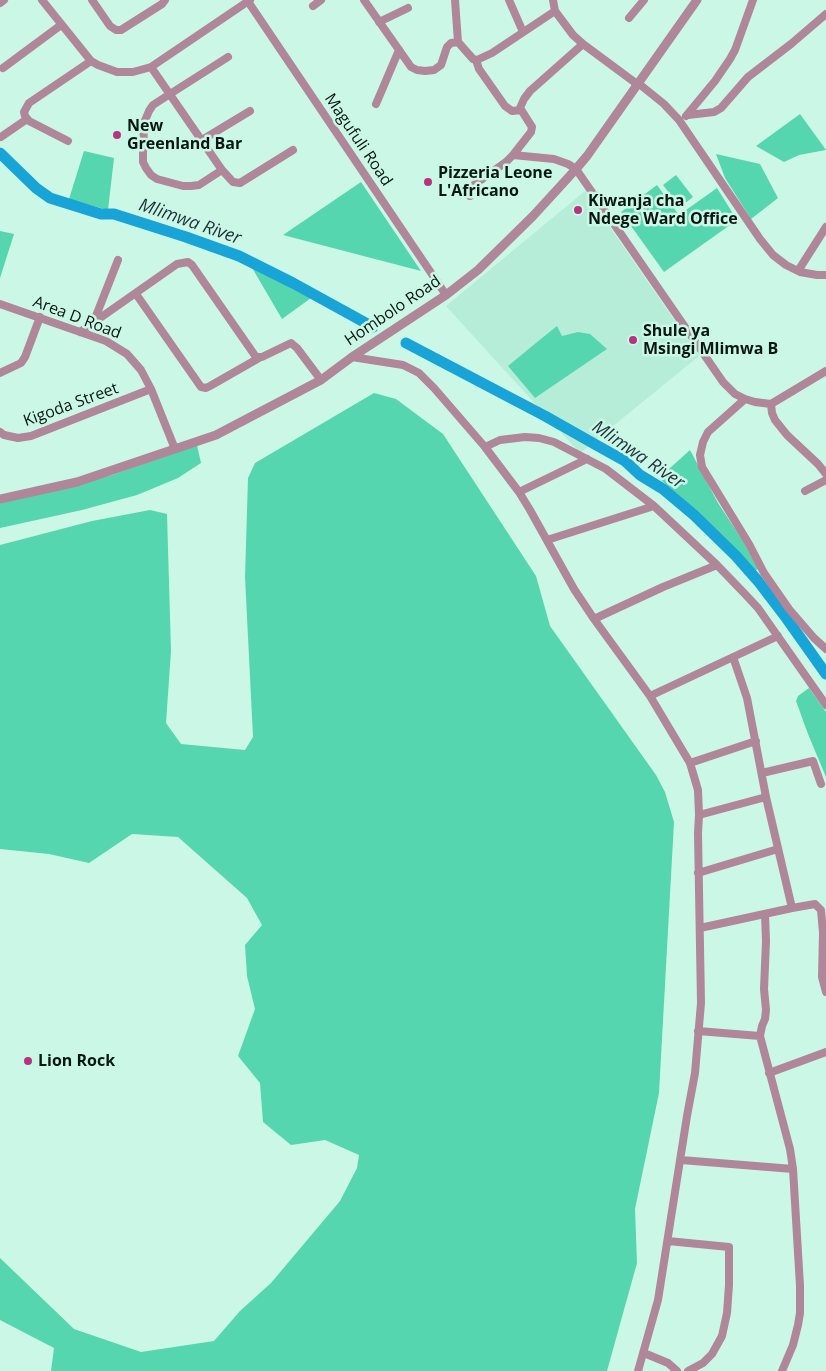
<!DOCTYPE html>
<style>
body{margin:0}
canvas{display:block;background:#caf7e6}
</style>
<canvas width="826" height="1371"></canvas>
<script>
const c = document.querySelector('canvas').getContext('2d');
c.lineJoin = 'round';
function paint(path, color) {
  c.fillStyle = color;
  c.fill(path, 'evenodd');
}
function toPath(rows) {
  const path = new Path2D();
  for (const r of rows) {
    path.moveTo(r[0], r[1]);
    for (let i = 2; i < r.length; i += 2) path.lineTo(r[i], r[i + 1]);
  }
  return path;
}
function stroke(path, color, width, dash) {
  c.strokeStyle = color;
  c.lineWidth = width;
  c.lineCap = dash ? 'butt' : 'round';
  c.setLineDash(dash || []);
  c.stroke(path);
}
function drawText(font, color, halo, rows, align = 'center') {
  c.font = font + ' "Open Sans",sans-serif';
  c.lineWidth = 5;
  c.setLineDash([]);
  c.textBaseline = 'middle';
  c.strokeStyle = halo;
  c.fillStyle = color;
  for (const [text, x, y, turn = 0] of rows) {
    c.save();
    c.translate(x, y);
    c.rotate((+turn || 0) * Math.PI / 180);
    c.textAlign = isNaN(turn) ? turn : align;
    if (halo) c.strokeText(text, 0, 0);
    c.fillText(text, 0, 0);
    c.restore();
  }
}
const built = toPath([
 [585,191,699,356,580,453,446,306]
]);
const green = toPath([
 [800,114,826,150,799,155,784,162,756,146],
 [84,151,114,158,108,210,69,199],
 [716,154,760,164,778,198,751,219,725,178],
 [676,175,693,197,680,207,663,185],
 [361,182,421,271,283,235],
 [657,185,679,215,717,188,737,220,664,272,621,212],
 [0,231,14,234,0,278],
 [251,266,311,298,282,319],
 [557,326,562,336,578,332,590,334,607,349,535,398,508,366,542,338],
 [374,393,396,399,443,434,536,576,550,626,656,775,665,792,674,822,659,1093,635,1209,637,1263,607,1371,51,1371,54,1348,0,1320,0,1258,74,1329,141,1352,214,1341,240,1311,271,1283,340,1201,357,1168,359,1155,325,1140,291,1145,263,1122,260,1083,238,1056,255,1009,247,976,245,945,262,925,247,898,178,837,132,834,89,863,49,854,0,849,0,545,92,521,150,510,167,514,171,651,166,723,181,744,245,750,253,737,245,577,248,478,255,463],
 [197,445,201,463,178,478,137,495,82,510,0,528,0,502,45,493,112,475],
 [690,450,718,503,743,541,758,569,754,572,727,542,659,478],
 [809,688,826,712,826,777,808,734,796,701,798,696]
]);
const river = toPath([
 [0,153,36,188,50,198,101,214,114,214,186,237,239,256,293,283,373,327],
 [406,343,545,416,598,446,625,461,640,475,663,489,694,515,736,556,758,581,787,619,826,674]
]);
const minor = toPath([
 [42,0,91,61,98,65,117,72,133,72,151,67,250,0],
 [92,0,110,26,116,30,121,30,162,4,165,0],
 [247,0,446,295],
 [364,0,411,67,417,70,425,71,434,70,441,65,447,47,451,43,458,42,473,59,477,60,492,53,555,11],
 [455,0,458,42],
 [509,0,523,32],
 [553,0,555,11,573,35,583,44,637,84],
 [0,3,4,0],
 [313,6,321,0],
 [629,18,644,0],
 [379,22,408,8],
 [476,60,479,69,505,106,512,111,521,110],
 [151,67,222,170,233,182,240,183,293,150],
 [3,68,61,25],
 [638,83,664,104,679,120,760,239,773,255,786,265,800,272,817,275,826,275],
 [376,104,399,50],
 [688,115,714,112,721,108,748,77,791,44,826,14],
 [686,116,715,81,730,59,735,50,753,0],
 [1,137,27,119],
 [202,140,250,111],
 [68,141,29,121,25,116,24,112,29,103,91,61],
 [513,155,554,159,568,164,576,169,723,382,735,394,745,399,755,402,771,404,826,371],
 [222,170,199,185,191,186,183,186,157,179,151,175,146,168,143,162,143,154,144,123,149,111,153,105,170,94,228,57],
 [470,196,469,191,471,187,506,162,513,155,531,132,532,127,520,108,524,99,530,91,583,44],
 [798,271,826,227],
 [136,294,201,387,206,388,210,386,259,358],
 [0,304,106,341,127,354,141,370,151,389,175,449],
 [94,321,118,260],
 [80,332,177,264,188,262,192,265,256,357,262,357,291,343,297,348,321,380],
 [352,357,403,365,419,373,434,388,485,447,519,492,530,510,574,589,594,619,650,696,690,763,698,790,699,815,698,833,701,1003,695,1073,687,1116,658,1300,638,1371],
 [0,373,21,363,25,357,40,317],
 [745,399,708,432,703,442,700,455,702,467,749,544,764,573,789,609,814,638,826,649],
 [771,404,772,413,775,420,787,435,818,464,826,474],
 [0,432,4,435,18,438,31,436,151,389],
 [485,447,500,440,525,437,539,438,554,442,606,469,654,506,717,565,744,593,758,608,826,705],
 [805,491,826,480],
 [519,492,587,459],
 [547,540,654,506],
 [594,619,663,587,717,565],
 [650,696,778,636],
 [690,763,756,741],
 [762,773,813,761,821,784],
 [699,815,766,797],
 [698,873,778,849],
 [792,908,815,904,821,910,823,933,822,977,826,992],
 [765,914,766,941,764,989,766,1010,765,1019,762,1026,760,1036,790,1149,793,1169,800,1286,800,1313,798,1325,793,1345,782,1371],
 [700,928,792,908,766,797,747,698,733,657],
 [698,1031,760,1036],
 [769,1073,826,1052],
 [681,1160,793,1169],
 [668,1241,729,1247,729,1285,727,1313,722,1336,712,1354,703,1363,688,1371],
 [644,1353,668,1363,677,1371]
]);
const tertiary = toPath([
 [0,499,77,482,216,435,321,380,352,357,446,295,478,270,533,216,576,169,587,156,697,0]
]);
const markers = [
 [117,135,5,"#b6347e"],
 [428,182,5,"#b6347e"],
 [578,210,5,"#b6347e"],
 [633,340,5,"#b6347e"],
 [28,1061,5,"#b6347e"]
];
const poiNames = [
 ["New",127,126],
 ["Greenland Bar",127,144],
 ["Pizzeria Leone",438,173],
 ["L'Africano",438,191],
 ["Kiwanja cha",588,201],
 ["Ndege Ward Office",588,219],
 ["Shule ya",643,331],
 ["Msingi Mlimwa B",643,349],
 ["Lion Rock",38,1061]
];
const streetNames = [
 ["Magufuli Road",358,140,56],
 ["Hombolo Road",393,311,-34],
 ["Area D Road",77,318,21],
 ["Kigoda Street",71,405,-20]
];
const waterNames = [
 ["Mlimwa River",190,222,19],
 ["Mlimwa River",638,455,34]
];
paint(built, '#b6edd9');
paint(green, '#56d6af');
stroke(river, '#18a4d7', 11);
stroke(minor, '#b08699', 8);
stroke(tertiary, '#b08699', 9);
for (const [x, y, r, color] of markers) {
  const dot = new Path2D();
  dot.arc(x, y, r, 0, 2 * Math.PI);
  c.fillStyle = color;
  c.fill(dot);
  stroke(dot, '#caf7e6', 2);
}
drawText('bold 16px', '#071813', '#caf7e6', poiNames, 'left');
drawText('16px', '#071813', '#caf7e6', streetNames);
drawText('italic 18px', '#1e323c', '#caf7e6', waterNames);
</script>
